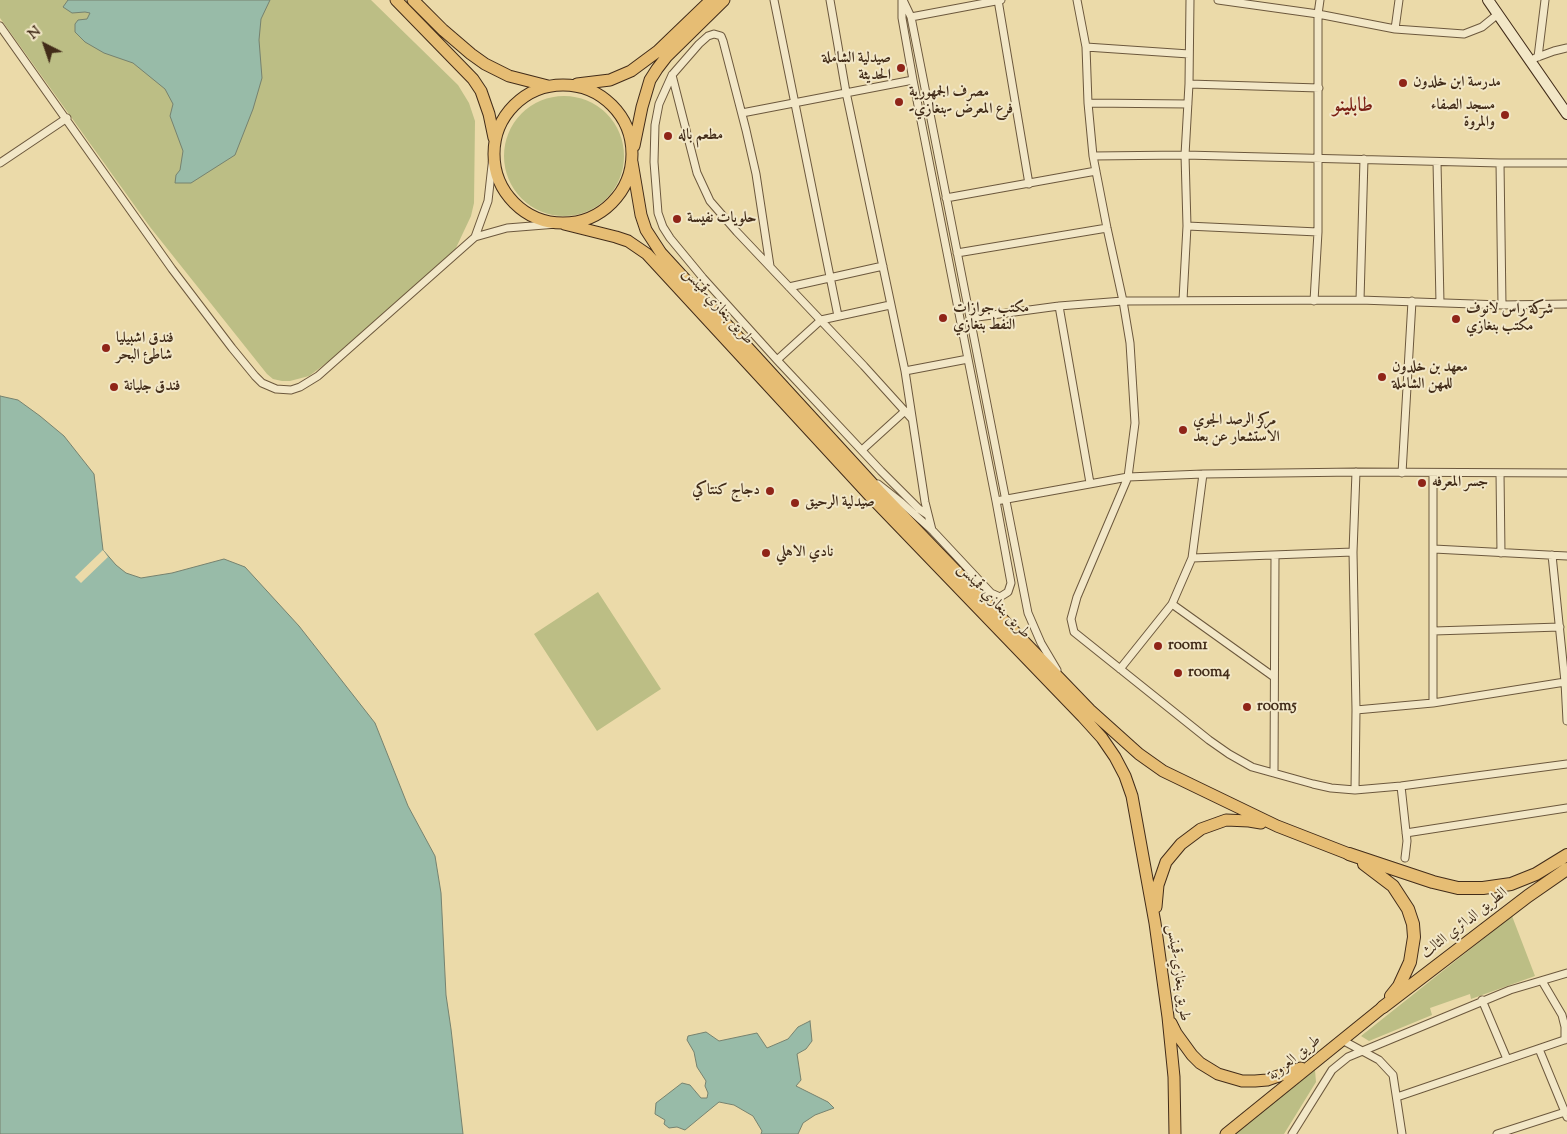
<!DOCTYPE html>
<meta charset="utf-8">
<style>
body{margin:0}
#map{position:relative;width:1567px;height:1134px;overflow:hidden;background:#ebdaa9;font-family:"Sorts Mill Goudy",serif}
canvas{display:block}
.north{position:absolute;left:20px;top:20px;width:50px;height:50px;-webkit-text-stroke:4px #f2e7c7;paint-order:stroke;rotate:319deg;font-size:14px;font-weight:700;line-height:20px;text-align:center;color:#422c19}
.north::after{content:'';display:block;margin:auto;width:18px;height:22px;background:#422c19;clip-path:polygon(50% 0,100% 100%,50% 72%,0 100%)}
</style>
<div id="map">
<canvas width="1567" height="1134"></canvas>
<div class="north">N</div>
</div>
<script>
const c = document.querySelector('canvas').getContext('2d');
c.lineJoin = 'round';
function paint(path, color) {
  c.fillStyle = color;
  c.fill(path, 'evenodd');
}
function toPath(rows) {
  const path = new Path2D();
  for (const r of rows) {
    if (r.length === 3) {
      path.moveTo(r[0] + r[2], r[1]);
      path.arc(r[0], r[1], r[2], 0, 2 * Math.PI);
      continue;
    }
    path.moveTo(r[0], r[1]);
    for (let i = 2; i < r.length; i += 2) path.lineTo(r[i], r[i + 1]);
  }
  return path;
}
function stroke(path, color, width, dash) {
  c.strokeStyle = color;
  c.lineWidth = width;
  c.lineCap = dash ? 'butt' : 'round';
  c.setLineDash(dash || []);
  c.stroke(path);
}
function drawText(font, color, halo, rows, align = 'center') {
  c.font = font + ' "Sorts Mill Goudy",Amiri,serif';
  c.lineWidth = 4;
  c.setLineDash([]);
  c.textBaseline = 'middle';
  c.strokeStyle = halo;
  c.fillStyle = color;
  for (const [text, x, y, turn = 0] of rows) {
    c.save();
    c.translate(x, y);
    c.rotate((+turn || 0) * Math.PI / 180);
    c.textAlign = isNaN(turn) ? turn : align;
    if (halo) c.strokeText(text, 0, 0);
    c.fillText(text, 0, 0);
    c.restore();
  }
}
const green = toPath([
 [0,0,371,0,458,85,469,103,475,121,474,203,471,216,455,250,329,361,309,376,290,381,282,381,273,379,267,374,150,227,0,18],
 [564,156,60],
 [598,592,661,689,597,731,534,634],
 [1512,916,1535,976,1471,999,1470,994,1430,1008,1432,1015,1369,1041,1361,1036],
 [1315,1070,1316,1082,1284,1134,1234,1134]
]);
const water = toPath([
 [68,0,270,0,261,19,259,40,262,78,253,109,235,155,191,183,175,183,176,175,180,170,183,151,170,116,173,104,165,89,133,63,104,53,85,42,75,32,75,24,78,20,87,19,90,13,85,12,72,13,63,7,68,0],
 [0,396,18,400,40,416,64,436,94,474,103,550,116,565,126,573,141,578,172,573,224,559,245,567,299,626,375,723,408,806,435,856,441,893,446,995,451,1029,463,1134,0,1134,0,396],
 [810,1021,812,1041,806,1049,797,1054,801,1080,796,1086,828,1102,834,1108,815,1115,803,1123,798,1134,761,1134,762,1131,753,1116,734,1105,719,1102,685,1130,677,1127,669,1128,664,1124,665,1120,655,1114,656,1103,682,1083,690,1085,701,1098,707,1098,708,1093,705,1086,706,1081,697,1067,694,1052,687,1040,688,1036,706,1032,719,1041,757,1033,767,1048,788,1039,798,1027,810,1021]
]);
const pier = toPath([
 [103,550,108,557,81,583,75,577]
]);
const street = toPath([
 [774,0,838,316],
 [830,0,846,92,905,371,925,502,932,530],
 [903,0,911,17,1028,613,1041,643,1057,670],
 [998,0,1029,184],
 [1077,0,1086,47,1088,103,1093,156,1107,228,1123,301,1130,343,1135,423,1128,477,1077,597,1071,619,1074,632,1209,740,1229,754,1252,767,1313,784,1331,788,1355,790,1401,786,1567,764],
 [1218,0,1318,14,1395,29,1464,34,1482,27,1498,14],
 [911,17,1001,0],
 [0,26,172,269,232,348,255,376,262,383,276,389,291,390,300,387,318,376,475,237,507,228,557,224],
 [1395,29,1399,0],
 [1086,47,1189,54],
 [1538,57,1545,0],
 [1535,58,1554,51,1567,48],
 [672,75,697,173,710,201,737,232,864,366,912,419],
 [1189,84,1319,88],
 [1088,103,1188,104],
 [742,113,913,80],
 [1093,156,1185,155,1500,163,1567,163],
 [1437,162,1440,303],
 [0,163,67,118],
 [1500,163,1502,305],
 [946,198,1096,171],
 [1187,226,1318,232],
 [475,237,488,201,493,156],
 [957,253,1107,228],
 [770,266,756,174,746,130,723,41,721,36,714,34,708,36,699,44,672,75,659,104,655,125,654,162,658,213,663,227,670,238,703,278,777,360,881,471,919,509,928,515],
 [789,287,883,266],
 [1183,300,1187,226,1185,155,1189,84,1190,0],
 [1360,300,1364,159],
 [1314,301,1318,232,1318,14,1320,0],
 [1059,306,1090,483],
 [970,318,1059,306,1123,301,1360,300,1502,305,1567,304],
 [777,360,821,320,890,305],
 [905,371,968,359],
 [862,450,905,411],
 [1402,473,1412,301],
 [1500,473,1501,553],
 [878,484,902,503,933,531,991,593,1000,597,1008,592,1011,583,996,501,913,80,902,18,902,0],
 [996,501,1128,477,1203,474,1356,472,1567,473],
 [1434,549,1567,556],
 [1552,555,1565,682,1567,721],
 [1192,558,1353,552],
 [1172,604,1274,677],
 [1434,631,1560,627],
 [1120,669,1172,604,1192,558,1203,474],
 [1433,703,1433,473],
 [1356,710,1433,703,1565,682],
 [1274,773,1275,556],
 [1401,786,1407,841,1405,858],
 [1355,790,1356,710,1353,552,1356,472],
 [1406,833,1567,808],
 [1542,981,1562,1015,1565,1027,1565,1040],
 [1482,1000,1507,1059],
 [1342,1040,1379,1060,1393,1075,1402,1134],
 [1539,1049,1567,1117],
 [1397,1097,1567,1039],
 [1292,1134,1332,1070,1348,1057,1510,990,1567,973],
 [1497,1134,1565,1112]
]);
const secondary = toPath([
 [1488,0,1567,114]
]);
const primary = toPath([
 [396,0,473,79,481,91,489,114,494,138],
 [413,0,443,30,471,54,485,64,509,76,548,86],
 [577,84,610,80,631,71,658,51,711,0],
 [563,154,69],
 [634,146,642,107,650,80,657,69,667,56,724,0],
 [632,162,641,215,646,230,661,253,879,491,1090,710,1139,754,1163,771,1277,826,1349,854],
 [564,224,616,237,628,241,647,254,871,497,1083,717,1102,738,1115,757,1125,776,1132,796,1155,923,1168,1017,1174,1077,1175,1134],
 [1156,907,1158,885,1166,862,1181,844,1201,829,1226,820,1249,821,1261,823],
 [1171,1023,1176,1033,1192,1055,1200,1063,1218,1074,1242,1081,1255,1081,1267,1080,1301,1068],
 [1226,1134,1383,1007]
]);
const highway = toPath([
 [1349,854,1433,882,1458,888,1483,888,1511,884,1536,874,1567,855],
 [1364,864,1393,886,1408,909,1413,924,1414,937,1410,962,1399,986,1391,996],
 [1383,1007,1528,896,1567,869]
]);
const markers = [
 [901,68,5,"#8f2418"],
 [1403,83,5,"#8f2418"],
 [899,102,5,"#8f2418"],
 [1505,115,5,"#8f2418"],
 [668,136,5,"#8f2418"],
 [677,219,5,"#8f2418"],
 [943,318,5,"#8f2418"],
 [1456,319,5,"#8f2418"],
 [106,348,5,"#8f2418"],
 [1382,377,5,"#8f2418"],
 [114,387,5,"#8f2418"],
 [1183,430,5,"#8f2418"],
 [1422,483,5,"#8f2418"],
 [770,491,5,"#8f2418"],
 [795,503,5,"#8f2418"],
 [766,553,5,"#8f2418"],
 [1158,646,5,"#8f2418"],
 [1178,673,5,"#8f2418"],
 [1247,707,5,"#8f2418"]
];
const poiNames = [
 ["صيدلية الشاملة",891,59,"right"],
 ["الحديثة",891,76,"right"],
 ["مدرسة ابن خلدون",1413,83],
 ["مصرف الجمهورية",909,93],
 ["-فرع المعرض -بنغازي",909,110],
 ["مسجد الصفاء",1495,106,"right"],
 ["والمروة",1495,123,"right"],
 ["مطعم باله",678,136],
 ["حلويات نفيسة",687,219],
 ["مكتب جوازات",953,309],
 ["النفط بنغازي",953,326],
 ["شركة راس لانوف",1466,310],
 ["مكتب بنغازي",1466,327],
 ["فندق اشبيليا",116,339],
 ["شاطئ البحر",116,356],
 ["معهد بن خلدون",1392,368],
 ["للمهن الشاملة",1392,385],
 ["فندق جليانة",124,387],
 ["مركز الرصد الجوي",1193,421],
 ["الاستشعار عن بعد",1193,438],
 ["جسر المعرفه",1432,483],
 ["دجاج كنتاكي",760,491,"right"],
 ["صيدلية الرحيق",805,503],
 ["نادي الاهلي",776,553],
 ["room1",1168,646],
 ["room4",1188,673],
 ["room5",1257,707]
];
const streetNames = [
 ["طريق بنغازي-قمينس",717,307,48],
 ["طريق بنغازي-قمينس",993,602,46],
 ["الطريق الدائري الثالث",1465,924,-38],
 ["طريق بنغازي-قمينس",1177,973,82],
 ["طريق العروبة",1295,1059,-39]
];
const districtNames = [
 ["طابلينو",1353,108]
];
paint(green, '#bcbe85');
paint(water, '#98bba8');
stroke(water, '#76826f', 1);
paint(pier, '#ebdaa9');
stroke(street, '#6c583d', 9);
stroke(secondary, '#422c19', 12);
stroke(primary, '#422c19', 13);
stroke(highway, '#422c19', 14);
stroke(street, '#f2e7c7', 7);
stroke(secondary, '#f2e7c7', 10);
stroke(primary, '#e6bd74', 11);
stroke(highway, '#e6bd74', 12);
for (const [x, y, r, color] of markers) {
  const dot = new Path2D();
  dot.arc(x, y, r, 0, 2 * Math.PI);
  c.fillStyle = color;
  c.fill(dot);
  stroke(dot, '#f2e7c7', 2);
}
drawText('bold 15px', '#422c19', '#f2e7c7', poiNames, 'left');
drawText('15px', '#422c19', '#f2e7c7', streetNames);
drawText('bold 20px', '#7a1f14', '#f2e7c7', districtNames);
</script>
